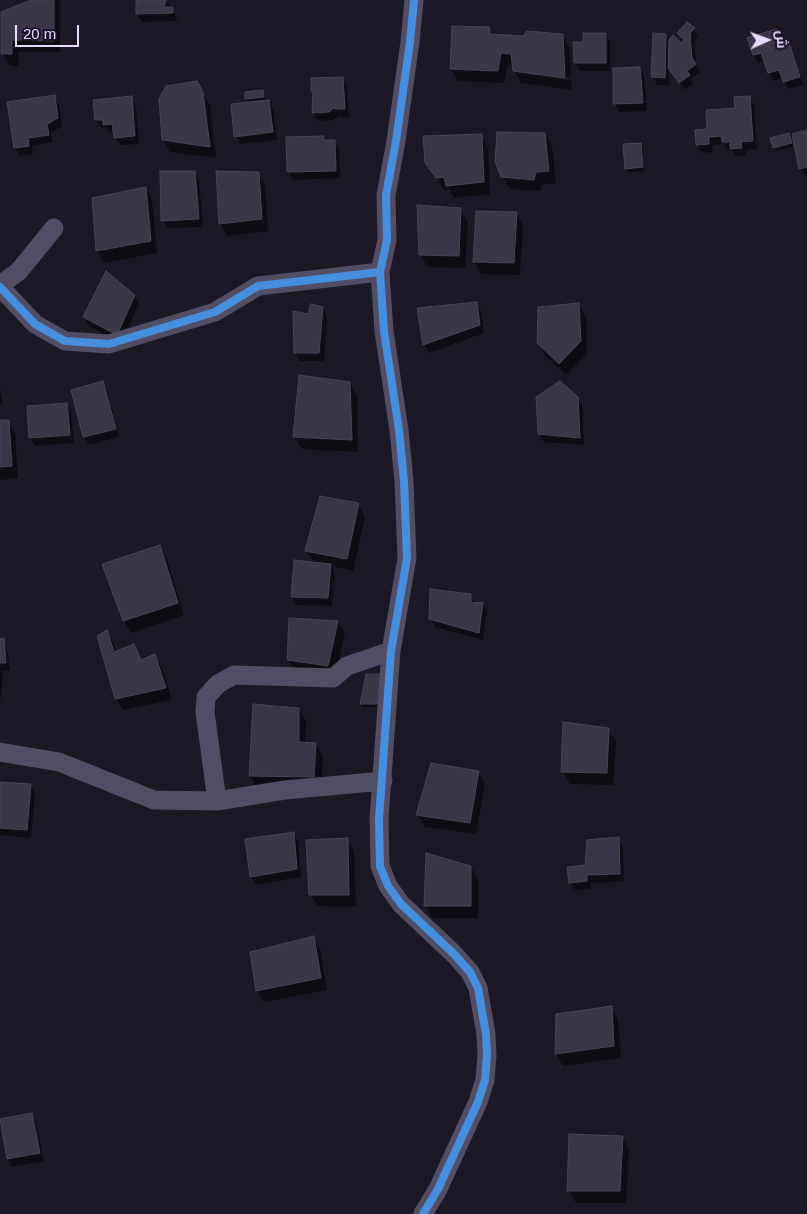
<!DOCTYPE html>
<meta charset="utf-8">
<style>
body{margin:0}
#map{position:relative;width:807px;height:1214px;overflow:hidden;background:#1b1724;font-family:Helvetica,Cairo,sans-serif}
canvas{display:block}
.north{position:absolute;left:742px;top:15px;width:50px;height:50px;-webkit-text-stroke:4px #1a1229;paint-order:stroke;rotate:88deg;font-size:14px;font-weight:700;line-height:20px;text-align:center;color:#e5dcfd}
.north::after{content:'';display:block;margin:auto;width:18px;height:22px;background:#e5dcfd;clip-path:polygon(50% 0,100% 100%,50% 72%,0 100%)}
.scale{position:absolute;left:15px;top:25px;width:64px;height:22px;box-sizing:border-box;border:2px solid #e5dcfd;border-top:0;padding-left:6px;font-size:15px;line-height:18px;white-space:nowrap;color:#e5dcfd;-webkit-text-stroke:4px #1a1229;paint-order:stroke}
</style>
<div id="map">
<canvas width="807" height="1214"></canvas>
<div class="north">ش</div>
<div class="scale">20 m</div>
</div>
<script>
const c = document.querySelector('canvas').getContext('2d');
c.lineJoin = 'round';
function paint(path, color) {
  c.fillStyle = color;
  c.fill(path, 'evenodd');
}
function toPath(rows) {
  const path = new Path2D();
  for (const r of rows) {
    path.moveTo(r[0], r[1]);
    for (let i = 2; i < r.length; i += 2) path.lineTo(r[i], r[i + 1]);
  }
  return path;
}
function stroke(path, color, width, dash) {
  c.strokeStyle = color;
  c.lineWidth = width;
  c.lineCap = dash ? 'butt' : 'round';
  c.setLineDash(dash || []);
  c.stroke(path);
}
const shadow = toPath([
 [32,0,60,0,60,52,19,52,18,66,10,66,3,54],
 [142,0,166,0,177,17,177,21,142,22,137,14],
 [488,28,492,35,523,38,562,35,569,47,571,77,518,71,518,73,571,80,572,90,521,83,514,71,514,66,508,65,504,83,458,81,451,69],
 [694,29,698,37,694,42,696,65,700,72,691,79,693,83,685,90,669,68,669,85,657,85,653,77,665,35,669,41,673,37,681,44,683,42,678,33],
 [775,31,783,48,790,46,794,54,803,85,788,89,783,78,773,81,765,61,758,63,754,55],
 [605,34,610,42,610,71,580,71,575,63,584,43],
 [639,68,644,76,647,111,619,112,615,104,614,69],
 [343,78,347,86,349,117,341,117,340,115,334,120,318,121,313,113,314,94,312,91],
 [196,82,210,106,216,158,170,152,163,140],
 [263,91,266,101,269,101,273,109,277,140,240,144,236,136,249,103,246,93],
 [54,96,59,105,62,126,51,133,53,142,32,146,33,154,20,156,15,147],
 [749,97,754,105,757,149,745,150,746,156,736,156,732,150,728,150,724,144,712,145,713,152,702,153,697,144,708,130],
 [131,98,136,106,139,144,120,145,115,137,114,132,109,132,107,127,101,128,96,120],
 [807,132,807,176,805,176,800,168],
 [545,134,552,146,556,183,543,184,540,191,510,189,502,176],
 [788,134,793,147,776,151,774,148],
 [481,136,488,148,490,194,454,198,449,189,444,190,426,163],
 [324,137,326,141,334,141,339,149,340,178,293,180,288,172],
 [641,145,643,148,644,171,629,172,626,168],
 [194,172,199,180,203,227,167,228,163,220],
 [258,174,265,186,268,231,227,236,220,224],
 [146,188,152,200,157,253,104,263,97,250],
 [460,210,468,222,465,268,428,267,420,255],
 [516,213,523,225,520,275,481,274,474,262],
 [107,273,135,296,139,304,121,343,89,326,84,317],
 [477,303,481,311,484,333,429,353,425,345,419,310],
 [579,305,586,317,587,354,566,375,546,356,538,343],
 [322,308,327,316,324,361,300,361,295,353,309,316],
 [103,383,107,391,117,427,85,435,85,437,72,391],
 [350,383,357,396,358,452,302,449,294,437],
 [0,389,3,404,0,404],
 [577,398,582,406,584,445,544,442,540,434],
 [67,404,71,412,74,443,35,446,30,437],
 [8,421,15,433,18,478,0,480,0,422],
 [117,429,119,437,89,445,85,438],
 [358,504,365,517,353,571,332,566,335,573,332,606,297,605,292,597,295,561,314,563,306,550],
 [160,546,167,559,184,615,131,633,124,621],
 [470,595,475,604,482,604,487,611,483,640,435,627,430,618],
 [338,622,345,634,335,678,295,672,288,660],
 [107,632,114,644,116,652,134,646,142,661,155,656,162,668,172,700,123,710,116,698],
 [0,640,3,640,7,648,10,670,1,671,3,675,0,703],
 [380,675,379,707,363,707,361,704],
 [254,705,299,709,306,721,305,744,315,744,323,756,321,789,257,788,250,776],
 [608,730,616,742,613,785,570,784,563,772],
 [478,772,485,784,476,834,425,827,418,815],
 [0,783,30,785,35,793,31,838,0,835],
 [293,833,298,841,301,877,256,885,251,877,247,840],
 [347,839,354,851,356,907,318,906,310,894],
 [618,839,623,847,624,881,591,883,591,889,575,890,570,882],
 [471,867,478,880,478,918,433,918,426,906],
 [313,937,320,949,327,990,264,1002,257,990],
 [611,1007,618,1020,621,1058,563,1066,556,1054,557,1015],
 [31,1114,36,1122,44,1161,12,1167,8,1159,0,1121],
 [622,1137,629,1149,626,1203,576,1203,569,1191]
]);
const building = toPath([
 [31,0,54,0,54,41,12,40,12,54,1,54,1,12,31,0],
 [141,0,166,0,164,7,173,7,173,13,136,14,136,1,141,0],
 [687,22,695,28,690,33,692,58,696,64,687,71,690,75,679,83,668,68,669,40,673,35,681,43,684,40,677,33,687,22],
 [452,26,489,27,490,34,523,36,527,31,563,34,565,78,513,71,511,54,501,53,498,71,450,69,452,26],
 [776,29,781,47,790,45,800,77,783,82,779,70,768,73,761,53,753,55,747,38,776,29],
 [583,33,606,33,606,63,574,63,573,42,583,42,583,33],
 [653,33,666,34,665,78,651,77,653,33],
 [640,67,643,103,613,104,613,68,640,67],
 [343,77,345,109,335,109,335,107,329,112,312,113,313,91,311,91,311,78,343,77],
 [197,81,203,92,210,147,162,140,159,99,166,86,197,81],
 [263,90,264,97,245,99,245,92,263,90],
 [55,95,58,118,47,124,49,135,28,138,29,146,14,148,7,102,55,95],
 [132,96,135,136,114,138,112,124,103,125,103,120,95,120,93,100,132,96],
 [750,96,753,141,741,142,742,148,730,149,730,142,722,142,721,136,709,137,709,144,696,145,695,130,707,129,706,110,735,108,734,97,750,96],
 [269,100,273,132,234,137,231,104,269,100],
 [807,130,807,167,799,169,792,134,807,130],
 [497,132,545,133,549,171,536,172,534,180,501,177,495,161,497,132],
 [789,133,792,143,773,148,770,138,789,133],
 [482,134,484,182,446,186,444,177,436,178,425,163,423,136,482,134],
 [324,136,324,140,335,140,336,171,287,172,286,137,324,136],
 [641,143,643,167,625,169,623,144,641,143],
 [160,171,195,171,199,219,161,221,160,171],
 [216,171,259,172,262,219,219,224,216,171],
 [146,187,151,241,96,251,92,198,146,187],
 [417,205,461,208,459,256,419,255,417,205],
 [476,211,517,212,514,263,473,262,476,211],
 [106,271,135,295,117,335,83,317,106,271],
 [477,302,480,325,423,345,417,308,477,302],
 [579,303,581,341,559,364,537,343,538,307,579,303],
 [311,304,323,307,319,353,294,353,293,311,308,314,311,304],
 [299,375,350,382,352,440,293,437,299,375],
 [103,381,116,429,83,437,71,390,103,381],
 [560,381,578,397,580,438,538,434,536,397,560,381],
 [67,403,70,435,29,438,27,406,67,403],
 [0,420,9,420,12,466,0,467,0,420],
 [320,496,359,503,347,559,305,551,320,496],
 [160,545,178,603,123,621,102,564,160,545],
 [294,560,331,564,328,598,291,597,294,560],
 [430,589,471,594,471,603,483,602,479,633,429,619,430,589],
 [289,618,338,621,328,666,287,660,289,618],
 [107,630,114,652,134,644,141,660,155,654,166,688,115,699,97,636,107,630],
 [4,638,6,663,0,663,0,639,4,638],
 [366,674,381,674,377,704,360,704,366,674],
 [253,704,299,708,299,742,316,743,314,777,249,776,253,704],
 [563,722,609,728,607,773,561,772,563,722],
 [431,763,479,771,470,823,416,815,431,763],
 [0,782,31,784,27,830,0,828,0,782],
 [294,832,297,869,250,877,245,839,294,832],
 [619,837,620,874,587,875,587,881,569,883,567,867,585,865,587,840,619,837],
 [348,838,349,895,309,895,306,840,348,838],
 [426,853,471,866,471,906,424,906,426,853],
 [314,936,321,978,256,991,250,952,314,936],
 [612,1006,614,1046,555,1054,556,1014,612,1006],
 [32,1113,40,1153,7,1159,0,1119,32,1113],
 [569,1134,623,1136,620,1191,567,1191,569,1134]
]);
const minor = toPath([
 [414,0,410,42,396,141,386,195,387,240,380,272,384,331,399,430,404,481,407,558,391,651,379,819,380,866,388,886,401,904,455,955,470,972,478,988,486,1034,487,1055,485,1080,478,1102,438,1189,423,1214],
 [0,285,19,271,54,228],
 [0,287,35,324,65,341,109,344,215,312,258,286,380,272],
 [0,752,59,762,154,800,217,801,285,790,383,781],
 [217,801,205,712,206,697,218,684,234,675,333,678,347,666,391,651]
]);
const cycleway = toPath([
 [414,0,410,42,396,141,386,195,387,240,380,272,384,331,399,430,404,481,407,558,391,651,379,819,380,866,388,886,401,904,455,955,470,972,478,988,486,1034,487,1055,485,1080,478,1102,438,1189,423,1214],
 [0,287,35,324,65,341,109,344,215,312,258,286,380,272]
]);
paint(shadow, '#0007');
paint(building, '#3b3645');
stroke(building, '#494356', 1);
stroke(minor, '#514d64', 19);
stroke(cycleway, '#468fdf', 8);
</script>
